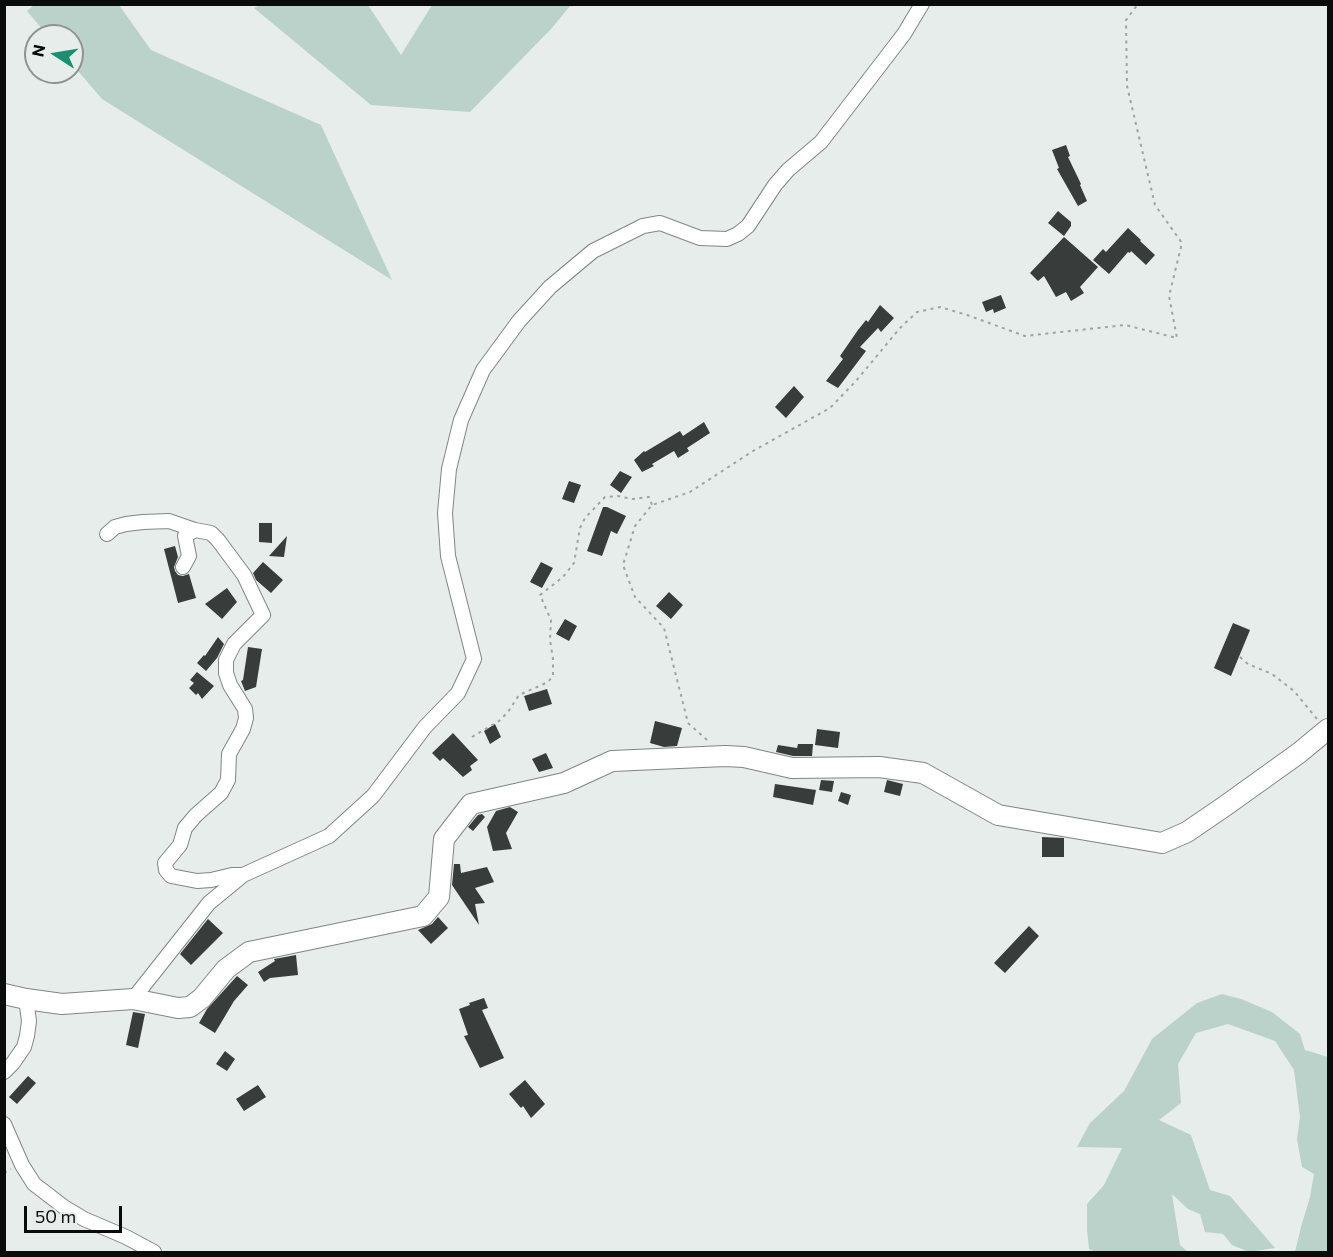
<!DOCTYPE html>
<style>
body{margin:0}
#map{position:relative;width:1333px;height:1257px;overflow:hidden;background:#e7edeb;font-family:Commissioner,sans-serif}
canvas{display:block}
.frame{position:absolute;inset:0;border:6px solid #0a0c0b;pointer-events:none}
.north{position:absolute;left:24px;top:24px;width:60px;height:60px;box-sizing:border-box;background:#e7edeb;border:2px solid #8f9391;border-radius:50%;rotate:282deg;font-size:16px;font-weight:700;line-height:24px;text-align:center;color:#0a0c0b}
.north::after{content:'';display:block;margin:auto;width:21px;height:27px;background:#1b8f71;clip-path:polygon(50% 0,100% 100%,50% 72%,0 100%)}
.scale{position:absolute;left:24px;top:1206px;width:98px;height:27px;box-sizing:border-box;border:3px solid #0a0c0b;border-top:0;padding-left:8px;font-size:18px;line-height:21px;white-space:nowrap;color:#0a0c0b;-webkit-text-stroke:4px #e7edeb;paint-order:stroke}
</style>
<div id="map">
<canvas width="1333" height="1257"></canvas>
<div class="frame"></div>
<div class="north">N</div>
<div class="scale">50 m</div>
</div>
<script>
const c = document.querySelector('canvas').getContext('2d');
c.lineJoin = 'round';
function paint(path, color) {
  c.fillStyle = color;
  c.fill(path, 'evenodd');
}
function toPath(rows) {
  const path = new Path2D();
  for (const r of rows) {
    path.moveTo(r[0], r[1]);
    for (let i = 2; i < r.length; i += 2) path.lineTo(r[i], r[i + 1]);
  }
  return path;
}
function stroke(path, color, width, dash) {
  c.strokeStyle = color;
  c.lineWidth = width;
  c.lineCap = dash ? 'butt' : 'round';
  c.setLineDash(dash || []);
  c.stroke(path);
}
const green = toPath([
 [262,4,368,5,401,55,432,5,571,5,551,29,470,112,371,105,254,8],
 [34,5,119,5,151,50,321,125,392,280,102,99,72,64,72,36,48,36,27,11],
 [1222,994,1241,999,1272,1012,1300,1034,1305,1050,1328,1057,1328,1252,1295,1252,1301,1227,1310,1197,1314,1174,1302,1167,1297,1139,1300,1117,1294,1070,1275,1041,1228,1024,1196,1033,1178,1064,1181,1103,1159,1120,1191,1135,1210,1190,1230,1196,1275,1248,1249,1252,1232,1245,1223,1234,1205,1232,1200,1214,1188,1209,1172,1194,1180,1245,1188,1252,1095,1252,1089,1249,1087,1230,1087,1204,1104,1185,1122,1148,1077,1147,1090,1123,1124,1091,1152,1039,1197,1003]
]);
const building = toPath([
 [1066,145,1070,156,1068,157,1081,184,1080,185,1087,201,1078,206,1057,169,1059,168,1052,150],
 [1058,211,1071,222,1071,226,1064,236,1048,223],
 [1128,228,1141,240,1140,241,1155,255,1146,265,1131,251,1130,253,1128,252,1109,274,1093,260,1103,249,1106,252],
 [1064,237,1098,267,1080,287,1084,293,1071,301,1066,292,1056,297,1044,276,1038,281,1030,273],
 [1001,295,1006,308,994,313,993,309,986,312,982,302],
 [880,305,894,318,881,332,878,328,860,347,866,351,838,388,826,381,843,359,840,356,858,330,866,320,868,322],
 [794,386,804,397,786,418,775,407],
 [704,422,710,433,687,448,689,451,678,458,674,451,652,464,654,466,642,472,634,460,644,451,645,452,680,431,683,436],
 [620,471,632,477,621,493,610,485],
 [569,481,581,485,574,503,562,499],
 [603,507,607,507,626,516,617,534,611,531,602,556,587,551],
 [259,523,272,523,272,543,259,542],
 [287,536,284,557,269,556],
 [175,546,178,557,174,567,175,571,178,575,183,576,189,574,196,598,178,603,164,549],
 [263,562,283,580,271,593,256,580,253,573],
 [541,562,553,568,542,588,530,582],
 [227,588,237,602,222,619,205,604],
 [669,592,683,605,671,619,656,606],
 [565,619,577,626,569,641,556,634],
 [1233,623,1250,630,1231,676,1214,668],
 [218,637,224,644,217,658,206,671,197,663,204,655,205,656],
 [248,647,262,649,256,687,245,691,241,681,243,680],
 [197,672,214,686,202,699,198,693,196,695,189,688,194,683,190,680],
 [547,689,552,704,529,711,524,696],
 [655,721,682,728,677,746,664,747,650,743],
 [495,724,501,737,490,744,484,731],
 [817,729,840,732,838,748,815,745],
 [453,733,478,760,470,766,472,770,463,777,443,758,440,761,432,753],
 [798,744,813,744,812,756,793,756,776,752,778,745,797,748],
 [546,753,553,768,539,772,532,759],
 [821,780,834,781,832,792,819,790],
 [887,780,903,784,900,796,884,792],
 [775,784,816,790,813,805,773,797],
 [841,792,851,795,848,805,838,801],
 [510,807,518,812,506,833,512,849,493,851,487,827,496,811],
 [482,814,485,817,473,831,468,827,478,815],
 [1042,837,1064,838,1064,857,1042,857],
 [454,864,460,864,461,873,487,867,494,882,475,888,485,903,475,904,479,925,452,885],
 [438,917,448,928,431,944,418,930,432,924],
 [208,919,223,933,191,965,180,954],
 [1029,926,1039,936,1005,973,994,963],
 [296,955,298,975,270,978,264,982,258,972,275,961,274,959],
 [237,976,248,985,234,1001,215,1033,199,1023,207,1009],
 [484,998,488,1008,482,1010,504,1058,480,1068,464,1036,468,1035,459,1009,470,1005,469,1003],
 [133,1012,145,1014,138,1048,126,1045],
 [225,1051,235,1059,227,1071,216,1064],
 [28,1076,36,1083,17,1104,9,1097],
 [525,1080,545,1104,531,1118,523,1106,521,1108,509,1094],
 [258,1085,266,1097,244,1111,236,1099]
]);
const path = toPath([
 [1240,657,1248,664,1272,674,1294,691,1317,719],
 [472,737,499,721,508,712,519,695,548,682,553,676,553,659,550,640,551,620,540,595,563,577,574,563,580,528,585,518,605,497,618,496,632,499,649,497,652,505],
 [707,740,688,723,664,628,635,597,623,565,635,526,652,505,690,492,753,451,830,408,856,381,900,328,917,312,940,307,967,315,1025,336,1125,325,1177,338,1169,296,1182,243,1155,205,1127,86,1126,20,1138,4],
 [4,1173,11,1169]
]);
const minor = toPath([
 [107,534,115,527,126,524,143,522,169,521,195,530],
 [183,567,189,556,185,536,195,530,211,533,218,540,244,575,263,615,234,644,226,660,226,673,230,685,245,709,246,718,243,729,229,754,228,780,221,793,196,815,185,828,180,845,165,863,166,870,171,876,197,881,211,880,232,875,243,875],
 [133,999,209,903,243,875,329,836,373,796,425,727,458,693,474,659,448,556,445,513,449,469,461,420,483,370,519,321,550,287,593,251,643,226,660,223,700,238,727,239,738,234,748,226,775,185,788,170,821,142,904,34,922,4],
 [4,1072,13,1063,24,1047,27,1036,29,1021,26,999],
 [4,1124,22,1165,34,1184,64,1207,84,1219,126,1237,154,1252]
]);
const secondary = toPath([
 [4,994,26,999,62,1004,133,999,178,1008,190,1007,202,998,226,969,249,952,423,916,439,897,444,839,471,804,564,783,612,761,725,756,744,757,792,768,879,767,923,773,998,815,1162,843,1187,832,1225,806,1299,753,1328,729]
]);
paint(green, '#bad2c9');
paint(building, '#383c3b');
stroke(minor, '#818684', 16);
stroke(secondary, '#818684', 22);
stroke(path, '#9fa3a2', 2, [3, 4.5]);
stroke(minor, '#fff', 14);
stroke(secondary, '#fff', 20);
</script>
